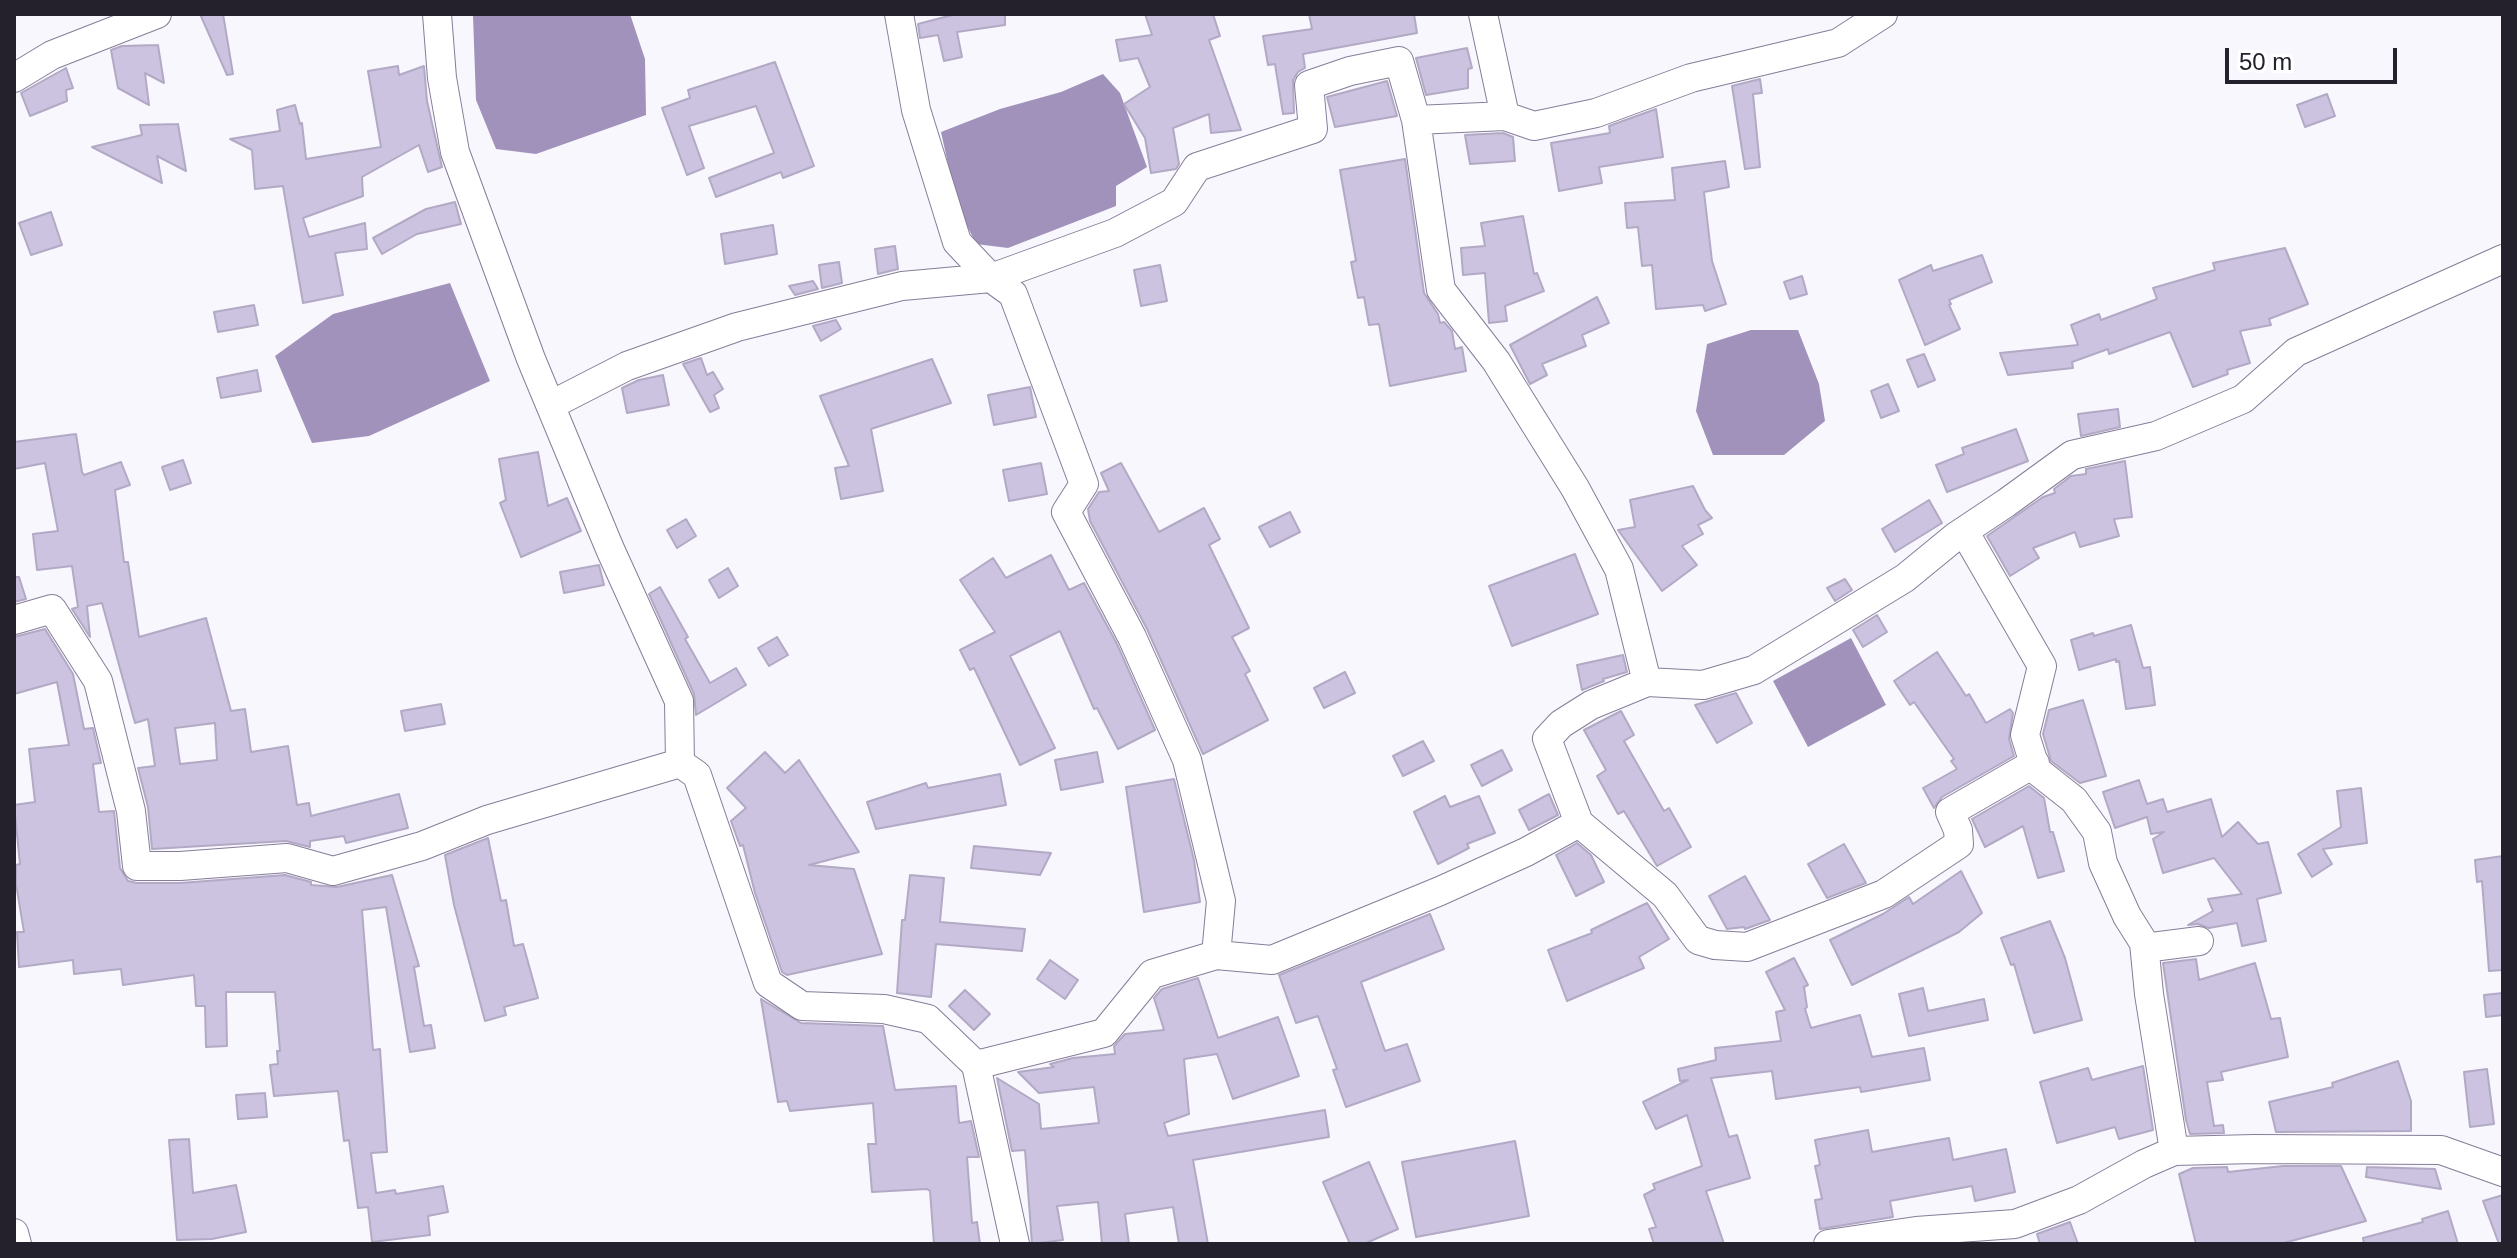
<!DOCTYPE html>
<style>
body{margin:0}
#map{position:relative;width:2517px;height:1258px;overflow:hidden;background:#f9f7fe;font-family:Helvetica,sans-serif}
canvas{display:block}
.frame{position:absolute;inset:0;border:16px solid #25212c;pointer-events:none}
.scale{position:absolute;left:2225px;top:48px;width:172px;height:36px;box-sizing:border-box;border:4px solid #25212c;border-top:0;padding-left:10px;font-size:24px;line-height:28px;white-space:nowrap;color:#25212c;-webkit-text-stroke:6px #fff;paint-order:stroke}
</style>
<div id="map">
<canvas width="2517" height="1258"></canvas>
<div class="frame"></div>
<div class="scale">50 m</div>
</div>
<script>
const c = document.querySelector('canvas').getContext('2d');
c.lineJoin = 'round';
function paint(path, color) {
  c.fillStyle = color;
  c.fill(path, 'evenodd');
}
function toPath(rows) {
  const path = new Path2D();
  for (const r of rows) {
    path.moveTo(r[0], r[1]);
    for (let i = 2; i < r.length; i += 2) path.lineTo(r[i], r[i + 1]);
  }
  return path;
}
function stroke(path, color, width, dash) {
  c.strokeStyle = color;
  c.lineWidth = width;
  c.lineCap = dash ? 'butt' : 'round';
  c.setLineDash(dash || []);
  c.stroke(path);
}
const water = toPath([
 [485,14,630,14,645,59,646,115,536,154,496,149,476,100,473,16],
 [1103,74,1120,93,1147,167,1116,186,1116,206,1008,248,976,244,957,205,941,132,1000,109,1061,92],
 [450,283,490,381,369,436,312,443,275,356,333,314],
 [1751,330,1798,330,1819,384,1825,421,1784,455,1713,455,1696,411,1707,344],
 [1851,638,1886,705,1808,747,1773,681]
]);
const building = toPath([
 [200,14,223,14,233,74,227,75,200,14],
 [956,14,1005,14,1005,25,957,32,962,57,944,61,938,35,920,38,918,24,956,14],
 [1145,14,1213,14,1220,36,1209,40,1241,130,1211,133,1209,114,1173,128,1179,164,1176,169,1151,173,1145,138,1124,104,1150,87,1138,58,1120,61,1116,40,1152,35,1145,14],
 [1309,14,1414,14,1417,33,1303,54,1305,68,1298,72,1293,80,1294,113,1283,114,1275,64,1268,65,1263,36,1312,29,1309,14],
 [158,45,164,83,145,73,149,105,118,88,111,50,122,46,158,45],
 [1467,48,1472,68,1468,69,1468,88,1426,95,1416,58,1467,48],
 [775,62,814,166,783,178,781,172,716,197,709,178,774,153,756,106,689,126,704,168,687,175,662,108,690,98,688,90,775,62],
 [398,66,399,75,424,66,427,101,442,167,428,172,419,145,362,177,363,196,303,218,309,237,365,223,367,249,335,253,343,295,303,303,283,186,255,189,252,150,230,139,280,131,277,110,295,105,300,124,302,123,306,159,381,147,368,71,398,66],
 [66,68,73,88,66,90,67,101,30,116,21,93,66,68],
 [1760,79,1762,93,1753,94,1760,167,1745,169,1732,86,1760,79],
 [1387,81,1397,116,1335,127,1327,97,1387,81],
 [2327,94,2335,116,2305,127,2297,105,2327,94],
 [1656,109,1663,157,1599,167,1602,183,1559,191,1551,143,1610,133,1609,126,1656,109],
 [178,124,186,171,157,156,162,183,92,147,142,135,140,125,178,124],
 [1503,133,1513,137,1515,161,1470,164,1465,135,1503,133],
 [1405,159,1424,293,1438,314,1440,323,1444,322,1452,331,1455,349,1462,347,1466,371,1390,386,1379,324,1369,325,1364,297,1358,298,1351,262,1356,261,1340,170,1405,159],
 [1725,161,1729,187,1704,192,1712,261,1726,304,1705,311,1703,305,1656,309,1652,265,1642,266,1638,227,1627,228,1625,203,1675,200,1672,168,1725,161],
 [455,202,461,224,417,234,382,254,373,238,426,209,455,202],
 [51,212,62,245,31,255,19,223,51,212],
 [1523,216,1534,274,1537,273,1544,291,1505,306,1507,321,1489,323,1485,273,1463,275,1461,248,1485,246,1481,223,1523,216],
 [773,225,777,254,725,264,721,234,773,225],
 [895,246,898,269,878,274,875,249,895,246],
 [2285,248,2308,304,2269,319,2271,325,2240,331,2250,363,2227,370,2228,374,2193,387,2170,332,2109,354,2108,349,2072,362,2073,368,2008,375,2000,353,2078,345,2071,325,2099,314,2101,320,2157,299,2153,288,2215,270,2213,263,2285,248],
 [1982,255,1992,282,1949,300,1951,304,1949,305,1960,329,1925,345,1899,280,1931,265,1933,271,1982,255],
 [839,262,842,283,822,288,819,265,839,262],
 [1160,265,1167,301,1141,306,1134,270,1160,265],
 [1802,276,1807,294,1790,299,1784,282,1802,276],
 [813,281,818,289,795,295,789,286,813,281],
 [1597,297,1609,323,1582,335,1586,346,1542,364,1547,375,1530,384,1510,345,1597,297],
 [254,305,258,325,218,332,214,312,254,305],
 [836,320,841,329,821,341,813,326,836,320],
 [1924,354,1935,380,1918,387,1907,360,1924,354],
 [701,358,707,375,713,372,723,389,714,395,719,408,710,412,683,364,701,358],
 [932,359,951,403,871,429,883,491,841,499,835,468,849,466,820,396,932,359],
 [257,370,261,391,221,398,217,378,257,370],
 [663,375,669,405,627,413,622,388,639,380,663,375],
 [1888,384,1899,411,1881,418,1871,391,1888,384],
 [1030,387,1036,417,994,425,988,395,1030,387],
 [2118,409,2120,427,2081,436,2078,414,2118,409],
 [2016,429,2028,461,1947,492,1936,465,1964,454,1962,448,2016,429],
 [76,434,82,472,84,475,121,462,130,485,115,490,124,562,128,562,139,637,206,618,231,711,245,709,251,752,288,746,297,805,309,803,311,816,399,794,408,828,346,843,344,836,310,841,310,847,286,841,152,849,148,807,138,768,155,766,148,719,135,723,102,603,87,606,90,637,72,609,78,607,72,566,37,570,33,534,58,531,45,463,14,469,14,442,76,434],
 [215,723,217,760,180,764,175,728,215,723],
 [538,452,548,506,567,498,581,531,521,557,500,503,506,500,499,459,538,452],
 [183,460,191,483,170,490,162,467,183,460],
 [2125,461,2132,517,2114,519,2119,536,2080,547,2075,532,2033,548,2039,558,2010,576,1987,536,2043,497,2055,493,2054,489,2071,476,2086,474,2086,469,2125,461],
 [1041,463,1047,494,1009,501,1003,470,1041,463],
 [1121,463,1159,532,1204,508,1220,539,1209,545,1249,628,1232,637,1250,671,1245,674,1268,720,1203,754,1147,629,1090,521,1088,509,1099,492,1109,491,1101,473,1121,463],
 [1693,486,1705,510,1712,518,1698,525,1703,534,1682,546,1697,565,1662,591,1618,530,1635,527,1630,500,1693,486],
 [1929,500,1942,523,1895,552,1882,529,1929,500],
 [1290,512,1300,532,1270,547,1259,527,1290,512],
 [686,519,696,536,677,548,667,530,686,519],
 [1575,554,1598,614,1512,646,1489,586,1575,554],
 [1051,555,1069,590,1084,583,1117,644,1155,730,1118,749,1097,708,1094,709,1060,631,1010,656,1055,748,1020,765,974,668,970,670,960,650,995,632,960,580,993,558,1006,578,1051,555],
 [599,565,604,585,564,593,560,572,599,565],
 [728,568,738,586,719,598,709,580,728,568],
 [14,577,19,577,26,599,14,602,14,577],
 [1845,579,1852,590,1835,601,1827,588,1845,579],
 [660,587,688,637,685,639,710,683,736,668,746,685,696,715,694,694,649,594,660,587],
 [1877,615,1887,632,1863,647,1853,630,1877,615],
 [2131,625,2143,668,2150,667,2155,705,2126,709,2119,661,2116,662,2116,659,2079,670,2071,640,2093,633,2094,636,2131,625],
 [45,629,73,674,84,729,93,728,101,763,93,764,99,812,114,811,120,868,128,881,137,883,180,883,285,875,311,882,311,885,337,887,392,875,419,966,414,967,424,1026,431,1025,435,1048,410,1052,386,907,362,910,373,1050,380,1049,387,1152,371,1153,376,1193,395,1190,396,1194,443,1186,448,1212,428,1216,430,1235,372,1242,368,1207,358,1208,349,1140,344,1141,338,1091,274,1096,270,1065,278,1064,277,1051,280,1051,275,992,226,992,227,1046,206,1047,205,1006,196,1006,194,975,123,985,121,969,74,974,73,960,19,967,17,932,24,932,16,884,16,865,20,864,14,805,35,802,29,749,69,745,57,682,14,694,14,637,45,629],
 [777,637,788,655,769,666,758,648,777,637],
 [1937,652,1966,696,1969,694,1986,723,2010,709,2013,713,2009,739,2014,756,1942,797,1934,808,1923,788,1957,769,1951,761,1954,759,1914,702,1910,705,1894,681,1937,652],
 [1623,655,1627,672,1603,679,1604,681,1582,690,1577,665,1623,655],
 [1345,672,1355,693,1324,708,1314,688,1345,672],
 [1736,693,1752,723,1717,743,1695,705,1736,693],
 [2083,700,2106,776,2080,783,2051,761,2043,734,2049,710,2083,700],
 [441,704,445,724,405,731,401,711,441,704],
 [1621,711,1634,735,1624,741,1664,811,1669,808,1691,847,1657,866,1624,811,1618,814,1597,776,1606,770,1584,730,1621,711],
 [1423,741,1434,761,1403,776,1393,756,1423,741],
 [1502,750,1512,770,1482,786,1471,765,1502,750],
 [765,752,785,773,799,760,859,852,809,865,854,869,882,954,787,975,782,972,755,893,743,845,740,846,731,821,746,808,727,788,765,752],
 [1097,752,1103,782,1061,790,1055,760,1097,752],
 [1000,774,1006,805,876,829,867,802,926,783,928,788,1000,774],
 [1174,779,1194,860,1200,902,1144,912,1126,787,1174,779],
 [2139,780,2147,804,2163,799,2167,812,2211,799,2222,837,2238,822,2258,844,2268,842,2281,893,2257,899,2266,941,2242,946,2237,923,2209,928,2198,924,2188,925,2213,911,2208,899,2242,894,2214,858,2163,873,2153,839,2164,832,2151,834,2147,817,2115,828,2103,792,2139,780],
 [2029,786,2044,798,2050,832,2053,832,2064,871,2038,878,2023,826,1985,847,1972,819,2029,786],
 [2361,788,2367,843,2323,849,2332,864,2312,877,2298,854,2341,827,2337,791,2361,788],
 [1549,794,1558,815,1529,830,1519,810,1549,794],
 [1445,796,1450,807,1479,796,1495,833,1467,844,1469,848,1438,864,1414,812,1445,796],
 [488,838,501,901,506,900,514,946,523,944,538,998,504,1007,506,1015,485,1021,454,905,445,855,488,838],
 [1577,843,1591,855,1604,882,1576,896,1556,855,1577,843],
 [1844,844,1866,883,1827,898,1808,864,1844,844],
 [974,846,1051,853,1040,875,971,868,974,846],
 [2503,856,2503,970,2489,971,2482,881,2477,882,2475,860,2503,856],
 [1961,871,1982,913,1959,932,1852,985,1830,940,1883,914,1909,897,1913,904,1961,871],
 [910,875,944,878,940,922,1025,929,1022,951,936,944,931,997,897,993,902,920,905,920,910,875],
 [1745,876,1770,920,1745,929,1744,927,1727,929,1709,896,1745,876],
 [1647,903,1669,939,1639,957,1644,968,1567,1001,1548,950,1592,933,1591,930,1647,903],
 [1430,914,1444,949,1361,982,1385,1051,1407,1044,1420,1081,1346,1107,1333,1070,1337,1069,1318,1016,1296,1023,1279,975,1430,914],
 [2050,921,2065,958,2082,1020,2034,1033,2014,964,2011,965,2001,938,2050,921],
 [1794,958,1808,985,1804,987,1807,1007,1805,1009,1811,1028,1860,1015,1872,1057,1924,1048,1930,1080,1861,1092,1860,1087,1776,1099,1772,1071,1711,1078,1729,1137,1737,1135,1750,1178,1706,1191,1724,1244,1654,1244,1649,1229,1656,1227,1644,1195,1655,1189,1653,1184,1702,1166,1687,1115,1656,1129,1643,1102,1688,1080,1680,1081,1678,1069,1716,1060,1715,1048,1781,1041,1776,1012,1785,1010,1766,972,1794,958],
 [2196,959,2199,980,2255,963,2271,1019,2280,1018,2288,1057,2221,1072,2223,1080,2207,1082,2214,1126,2223,1125,2224,1133,2190,1134,2186,1120,2163,963,2196,959],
 [1050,960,1078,980,1065,999,1037,979,1050,960],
 [1198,978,1218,1038,1278,1017,1299,1076,1233,1099,1217,1054,1184,1059,1189,1114,1164,1123,1168,1136,1325,1110,1329,1137,1193,1160,1208,1244,1179,1244,1173,1207,1125,1214,1129,1244,1102,1244,1098,1202,1057,1206,1063,1240,1032,1244,1025,1150,1012,1151,997,1078,1039,1104,1041,1129,1099,1123,1094,1087,1039,1093,1018,1072,1054,1067,1050,1064,1073,1058,1115,1054,1114,1046,1125,1034,1164,1030,1154,998,1162,989,1198,978],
 [1923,988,1928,1011,1984,999,1988,1020,1909,1036,1899,994,1923,988],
 [965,990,990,1014,974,1030,949,1006,965,990],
 [2503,993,2503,1015,2486,1017,2484,995,2503,993],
 [761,999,801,1023,883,1026,895,1090,956,1086,959,1123,971,1121,979,1157,967,1157,972,1223,977,1222,980,1244,934,1244,930,1191,927,1189,872,1192,868,1144,876,1144,873,1103,790,1111,787,1101,778,1102,761,999],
 [2398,1061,2411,1101,2411,1131,2276,1132,2269,1102,2333,1087,2332,1083,2398,1061],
 [2143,1066,2153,1130,2119,1139,2115,1127,2057,1143,2040,1082,2088,1068,2092,1080,2143,1066],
 [2487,1069,2494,1124,2470,1127,2464,1072,2487,1069],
 [265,1093,267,1117,238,1119,236,1095,265,1093],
 [1868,1130,1872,1152,1949,1138,1953,1160,2006,1149,2015,1192,1975,1201,1972,1186,1890,1201,1893,1217,1820,1229,1815,1200,1822,1199,1815,1166,1820,1165,1815,1140,1868,1130],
 [189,1139,193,1193,236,1185,246,1232,212,1239,177,1240,169,1140,189,1139],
 [1515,1141,1529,1216,1416,1237,1402,1162,1515,1141],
 [1369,1162,1398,1229,1364,1244,1350,1244,1323,1182,1369,1162],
 [2283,1166,2341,1166,2366,1221,2280,1244,2196,1244,2179,1174,2193,1168,2227,1167,2228,1172,2283,1166],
 [2367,1167,2435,1169,2441,1189,2366,1177,2367,1167],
 [2503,1195,2503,1244,2499,1244,2483,1201,2503,1195],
 [2448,1211,2458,1244,2364,1244,2363,1238,2423,1222,2422,1219,2448,1211],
 [2070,1222,2078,1244,2040,1244,2037,1234,2070,1222]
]);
const minor = toPath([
 [437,14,442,78,455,152,531,359,610,549,679,701,680,763,697,775,768,983,802,1006,884,1009,928,1019,976,1065,1015,1244],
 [899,14,916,110,957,242,991,278,1013,294,1084,484,1066,512,1132,637,1187,760,1221,901,1216,955],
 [1483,14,1505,116,1534,126,1596,113,1691,78,1838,43,1883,14],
 [14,78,52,55,157,14],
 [1505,116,1416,120,1441,290,1496,361,1575,488,1619,569,1647,682],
 [551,405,627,366,737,327,902,286,991,278,1115,233,1174,202,1197,167,1313,129,1309,85,1350,71,1399,61,1416,120],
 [1964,531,2042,666,2025,735,2036,770,2074,800,2097,832,2103,863,2127,916,2144,943,2152,947,2199,941],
 [14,620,52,609,98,681,131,811,137,866,180,866,287,858,333,871,422,846,487,820,680,763],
 [1579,823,1665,895,1698,940,1715,945,1747,947,1884,894,1959,844,1958,830,1950,812,2035,763],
 [2144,943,2149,994,2174,1151],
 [976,1065,1104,1033,1152,974,1216,955,1272,960,1440,891,1526,852,1579,823,1547,739,1561,724,1591,705,1647,682,1703,685,1754,670,1905,578,1955,537,2006,503,2072,455,2156,436,2243,399,2296,352,2503,259],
 [14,1233,17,1244],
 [1828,1244,1916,1231,2015,1224,2079,1200,2144,1164,2174,1151,2254,1149,2441,1150,2503,1172]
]);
paint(water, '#a092ba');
paint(building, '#ccc3e0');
stroke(building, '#b2a9c5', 2);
stroke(minor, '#867d98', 30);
stroke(minor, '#fff', 28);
</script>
